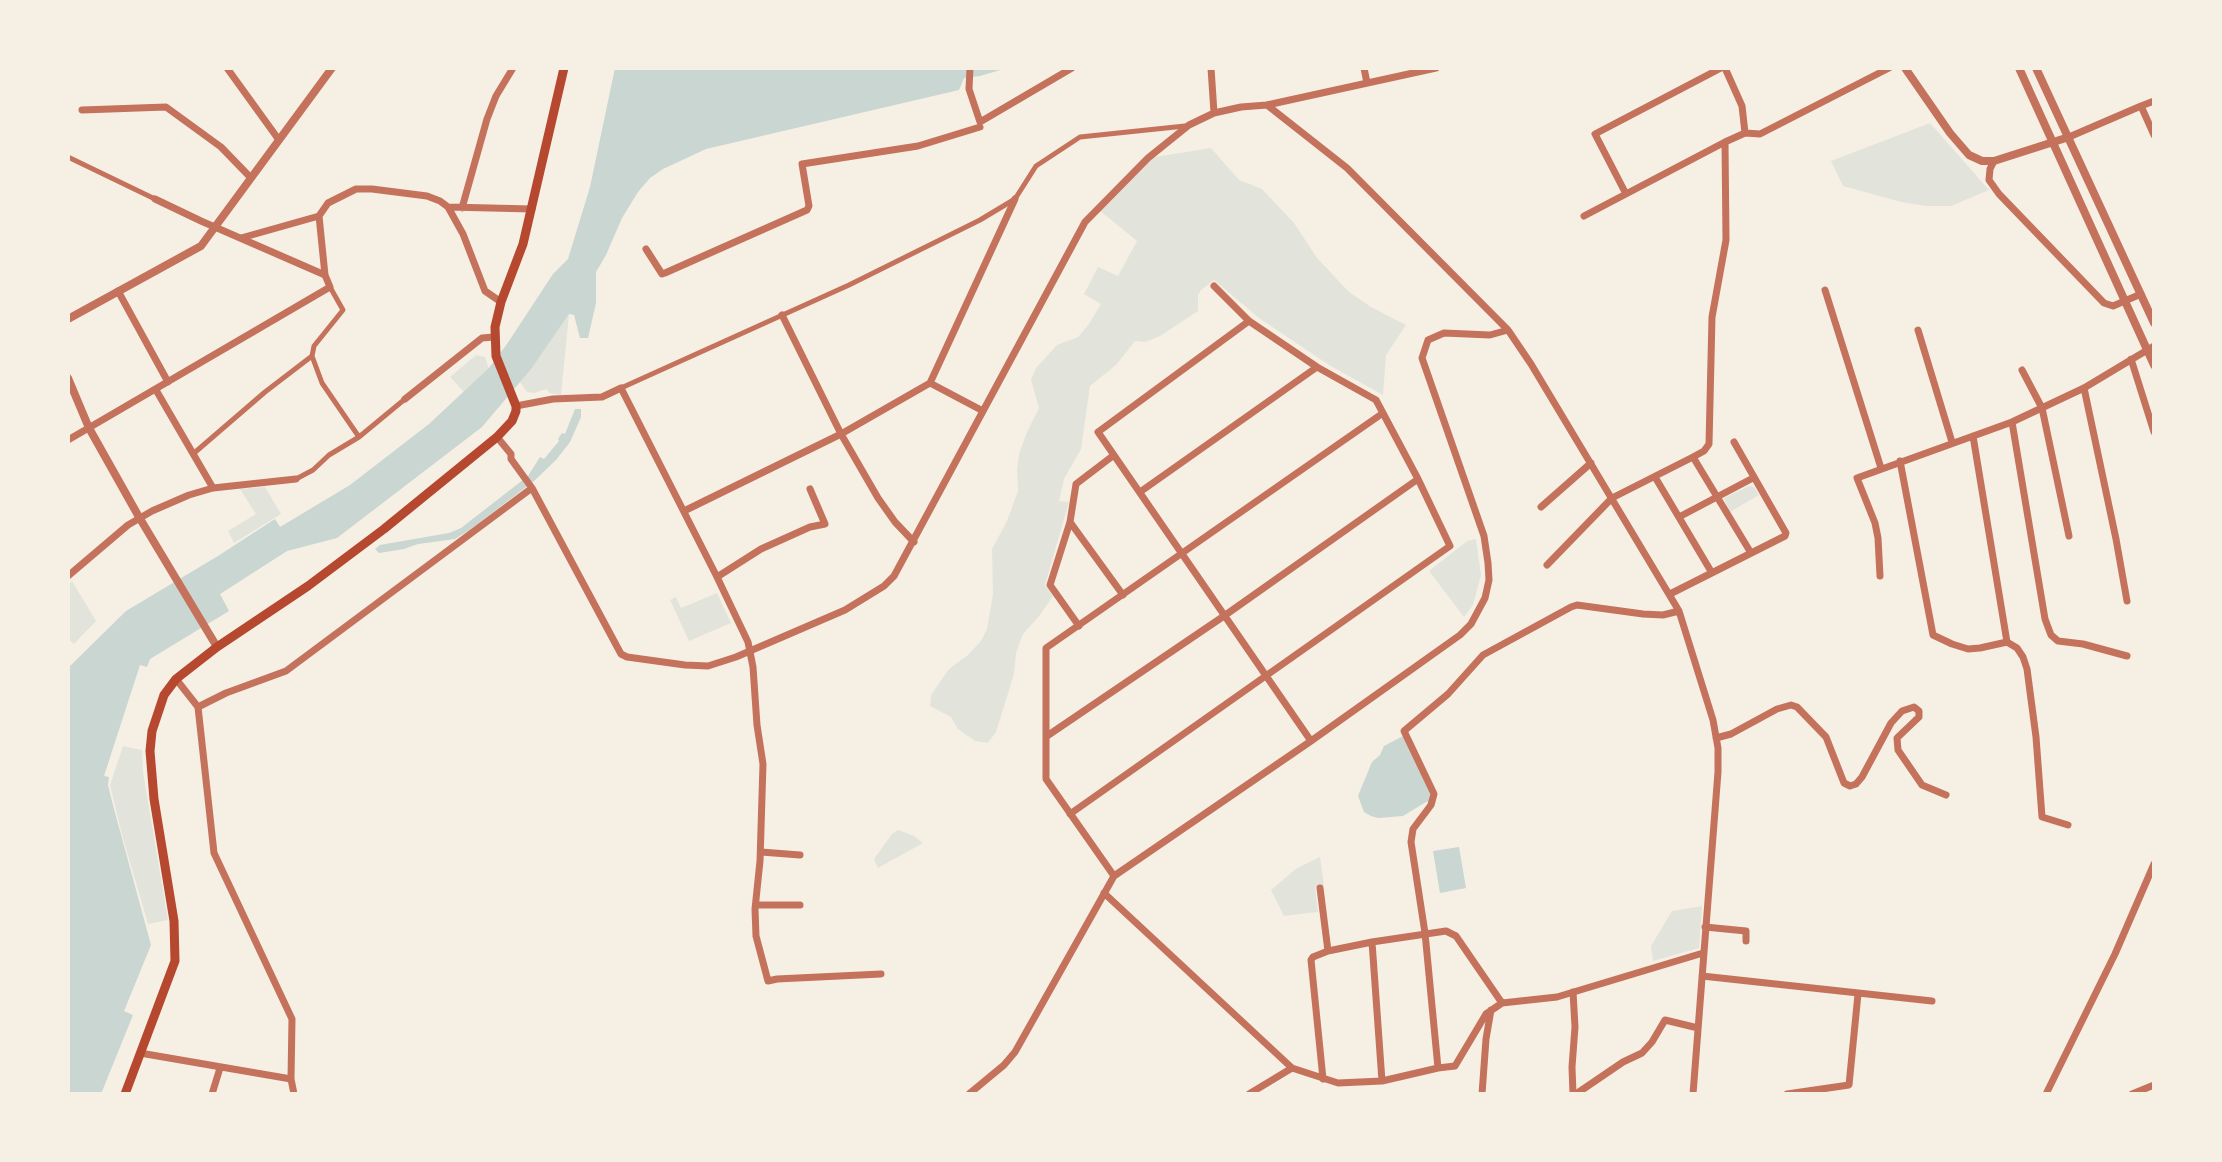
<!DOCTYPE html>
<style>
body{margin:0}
#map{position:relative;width:2222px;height:1162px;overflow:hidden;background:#f6efe4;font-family:Commissioner,sans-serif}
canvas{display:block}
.frame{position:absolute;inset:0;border:70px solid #f6efe4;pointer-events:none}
</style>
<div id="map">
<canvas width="2222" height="1162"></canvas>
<div class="frame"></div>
</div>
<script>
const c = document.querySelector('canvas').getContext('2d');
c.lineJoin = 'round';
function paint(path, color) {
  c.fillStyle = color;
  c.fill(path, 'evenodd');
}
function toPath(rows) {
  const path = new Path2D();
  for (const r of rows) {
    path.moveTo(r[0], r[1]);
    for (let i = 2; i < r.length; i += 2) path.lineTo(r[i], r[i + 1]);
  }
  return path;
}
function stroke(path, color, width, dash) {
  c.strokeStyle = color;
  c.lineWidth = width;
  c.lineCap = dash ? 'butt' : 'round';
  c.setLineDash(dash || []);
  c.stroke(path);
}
const green = toPath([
 [1930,123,1989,190,1951,206,1926,206,1901,202,1843,186,1831,161],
 [1211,148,1239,180,1262,189,1294,223,1317,258,1349,292,1371,307,1406,325,1386,355,1383,395,1329,365,1259,318,1214,280,1201,290,1198,295,1198,311,1160,336,1145,342,1135,341,1116,365,1090,386,1081,449,1064,479,1060,497,1059,501,1069,502,1045,585,1053,596,1040,615,1023,634,1016,653,1014,674,996,732,988,743,975,741,958,729,951,717,930,706,931,695,949,669,968,655,981,641,987,629,993,594,992,549,1007,521,1018,491,1017,471,1019,454,1027,432,1039,408,1031,380,1036,368,1057,345,1078,337,1089,324,1101,304,1084,294,1098,267,1118,276,1137,241,1099,210,1148,158],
 [569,314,561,395,550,393,546,389,534,393,527,392,520,382],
 [476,355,485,357,489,369,465,393,450,377],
 [1749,486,1754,487,1759,495,1730,512,1724,498],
 [265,487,281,514,234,543,228,531,256,514,240,489],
 [1476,539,1481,575,1473,605,1464,617,1429,571,1467,541],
 [72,581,96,621,74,644,68,639,68,586],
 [717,593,731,623,689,641,670,600,676,597,681,608],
 [123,746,142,750,143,772,168,920,148,924,122,835,110,785],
 [898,830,914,836,923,843,878,868,874,859,892,834],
 [1320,857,1324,886,1315,887,1318,912,1284,916,1271,890,1297,868],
 [1702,906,1699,948,1653,961,1651,946,1672,911]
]);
const water = toPath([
 [615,68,1007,68,980,76,964,78,959,90,706,149,663,169,650,178,638,192,622,218,606,255,596,272,596,303,588,338,580,338,574,315,569,314,531,369,482,427,337,538,287,551,220,594,229,611,150,659,147,667,140,665,104,776,109,777,108,785,114,809,151,945,124,1011,133,1015,101,1094,68,1094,68,668,126,611,218,556,275,519,280,527,350,485,429,424,489,368,507,344,553,274,568,259,590,187],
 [575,409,581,409,581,417,570,442,556,460,534,481,471,529,455,539,418,544,404,549,379,553,375,549,380,545,449,533,461,528,528,476,540,457,544,459,559,441,558,439,562,433,565,434],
 [1403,736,1431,796,1431,802,1426,802,1403,816,1378,818,1371,816,1364,812,1358,796,1372,762,1380,755,1384,746],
 [1459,847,1466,888,1440,893,1433,851]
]);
const pedestrian = toPath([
 [68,157,155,199],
 [312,356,322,383,359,437],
 [621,388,849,285,980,220,1015,199,1036,166,1080,137,1185,126],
 [193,454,265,392,312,356,314,346,343,310,330,287],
 [296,479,313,470,329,455,359,437,405,399]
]);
const minor = toPath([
 [227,68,279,140],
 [970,68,969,89,980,122,1072,68],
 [1211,68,1214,113],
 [1364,68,1367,83],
 [1725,68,1742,106,1745,133],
 [1267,105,1347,168,1508,330,1531,364,1679,611,1713,720,1718,748,1718,772,1693,1094],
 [2141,106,2154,101],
 [82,110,166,107,221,147,251,178],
 [2069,137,2141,106,2154,135],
 [1994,161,1990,169,1989,180,1999,194,2104,303,2113,306,2141,294],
 [1626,194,1595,134,1721,68],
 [155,199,201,221,325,275],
 [448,207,532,209],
 [462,208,487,119,496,96,513,68],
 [1584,216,1725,142],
 [241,238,319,216],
 [646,249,662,274,665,273,807,210,809,206,802,164,918,146,980,127],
 [1825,290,1881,468],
 [118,291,168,382],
 [782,315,841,434,878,498,895,522,914,542],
 [1249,321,1098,432,1311,741],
 [1918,330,1952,442],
 [2131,359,2154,432],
 [2022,370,2042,408,2069,536],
 [930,383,983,411],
 [2084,388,2116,539,2127,601],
 [156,390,213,488],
 [405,399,482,338,494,337],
 [516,406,553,399,602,397,621,388,717,577,748,642,753,667,757,725,763,764,760,861,755,909,756,936,768,981,777,979,881,974],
 [2012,422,2045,619,2051,635,2058,641,2083,644,2127,656],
 [1973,436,2007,642,2017,648,2023,657,2027,669,2036,737,2042,817,2068,825],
 [497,437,511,454,511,459,532,488,621,654,627,657,685,665,708,666,736,657,845,610,884,586,894,576,1085,222,1148,158,1189,125,1214,113,1241,107,1267,105,1436,68],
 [68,440,330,287,325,275,319,216,328,203,356,189,372,189,427,196,440,201,448,207,463,234,485,291,501,302],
 [1693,457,1751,553],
 [1900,461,1933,635,1952,644,1968,649,1980,648,2007,642],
 [1655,477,1712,573],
 [1140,492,1317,367],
 [1541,507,1591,463],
 [684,511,841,434,930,383,1015,199],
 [1679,517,1753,478],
 [1070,522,1123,595],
 [1547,565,1612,498,1693,457,1704,451,1709,444,1712,317,1726,240,1725,142,1745,133,1760,134,1889,68],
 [68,576,128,525,152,511,189,495,213,488,296,479],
 [1880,576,1878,538,1875,523,1857,478,2012,422,2084,388,2154,346],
 [717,577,761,549,810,527,825,524,810,489],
 [1670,594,1785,536,1786,533,1734,442],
 [1079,626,1050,585,1070,522,1076,484,1114,455],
 [176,679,198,707],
 [1047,736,1224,616,1418,479],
 [1716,738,1731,734,1777,709,1791,705,1797,707,1826,737,1844,783,1850,786,1856,784,1862,777,1891,723,1902,711,1914,707,1919,711,1919,717,1897,738,1898,750,1922,785,1946,795],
 [1070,814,1450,546,1418,479,1376,400,1317,367,1249,321,1214,286],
 [761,852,800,855],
 [1114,876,1046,779,1046,648,1383,413],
 [1320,888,1328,951],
 [1104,893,1292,1068,1338,1083,1382,1081,1438,1068,1455,1066,1486,1014,1502,1003,1557,997,1703,953],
 [756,905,800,905],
 [1705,927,1746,931,1746,941],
 [1372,942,1382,1081],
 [1702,976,1932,1001],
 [140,1053,291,1079],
 [1438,1068,1425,933,1411,842,1413,829,1431,805,1434,794,1404,731,1448,694,1483,655,1571,607,1577,605,1643,614,1663,615,1679,611],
 [1323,1079,1311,960,1313,957,1328,951,1372,942,1446,931,1456,936,1502,1003],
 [212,1094,220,1068],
 [294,1094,291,1079,292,1019,214,853,198,707,226,693,286,671,532,488],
 [969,1094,1004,1065,1015,1052,1114,876,1311,741,1460,635,1471,624,1485,598,1489,580,1488,563,1484,536,1422,358,1428,340,1444,333,1490,335,1508,330],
 [1249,1094,1292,1068],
 [1482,1094,1486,1039,1491,1010],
 [1573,1094,1572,1067,1575,1027,1573,992],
 [1576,1094,1623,1062,1642,1053,1652,1042,1665,1020,1698,1028],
 [1787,1094,1849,1085,1858,994],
 [2046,1094,2115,954,2154,864],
 [2132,1094,2154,1085]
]);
const tertiary = toPath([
 [1905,68,1950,133,1969,155,1982,161,1994,161,2069,137],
 [2019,68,2154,365],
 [2036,68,2154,323],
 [68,319,201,246,332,68],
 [68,378,89,428,139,517,217,647]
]);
const secondary = toPath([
 [125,1094,175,961,174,921,154,799,150,751,152,731,164,695,176,679,217,647,308,586,384,529,497,437,512,421,516,411,516,406,496,356,495,327,501,302,523,244,564,68]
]);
paint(green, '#e2e4dc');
paint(water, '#c9d6d2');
stroke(pedestrian, '#c5725c', 5);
stroke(minor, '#c5725c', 7);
stroke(tertiary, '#c5725c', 8);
stroke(secondary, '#b5482f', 9);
</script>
